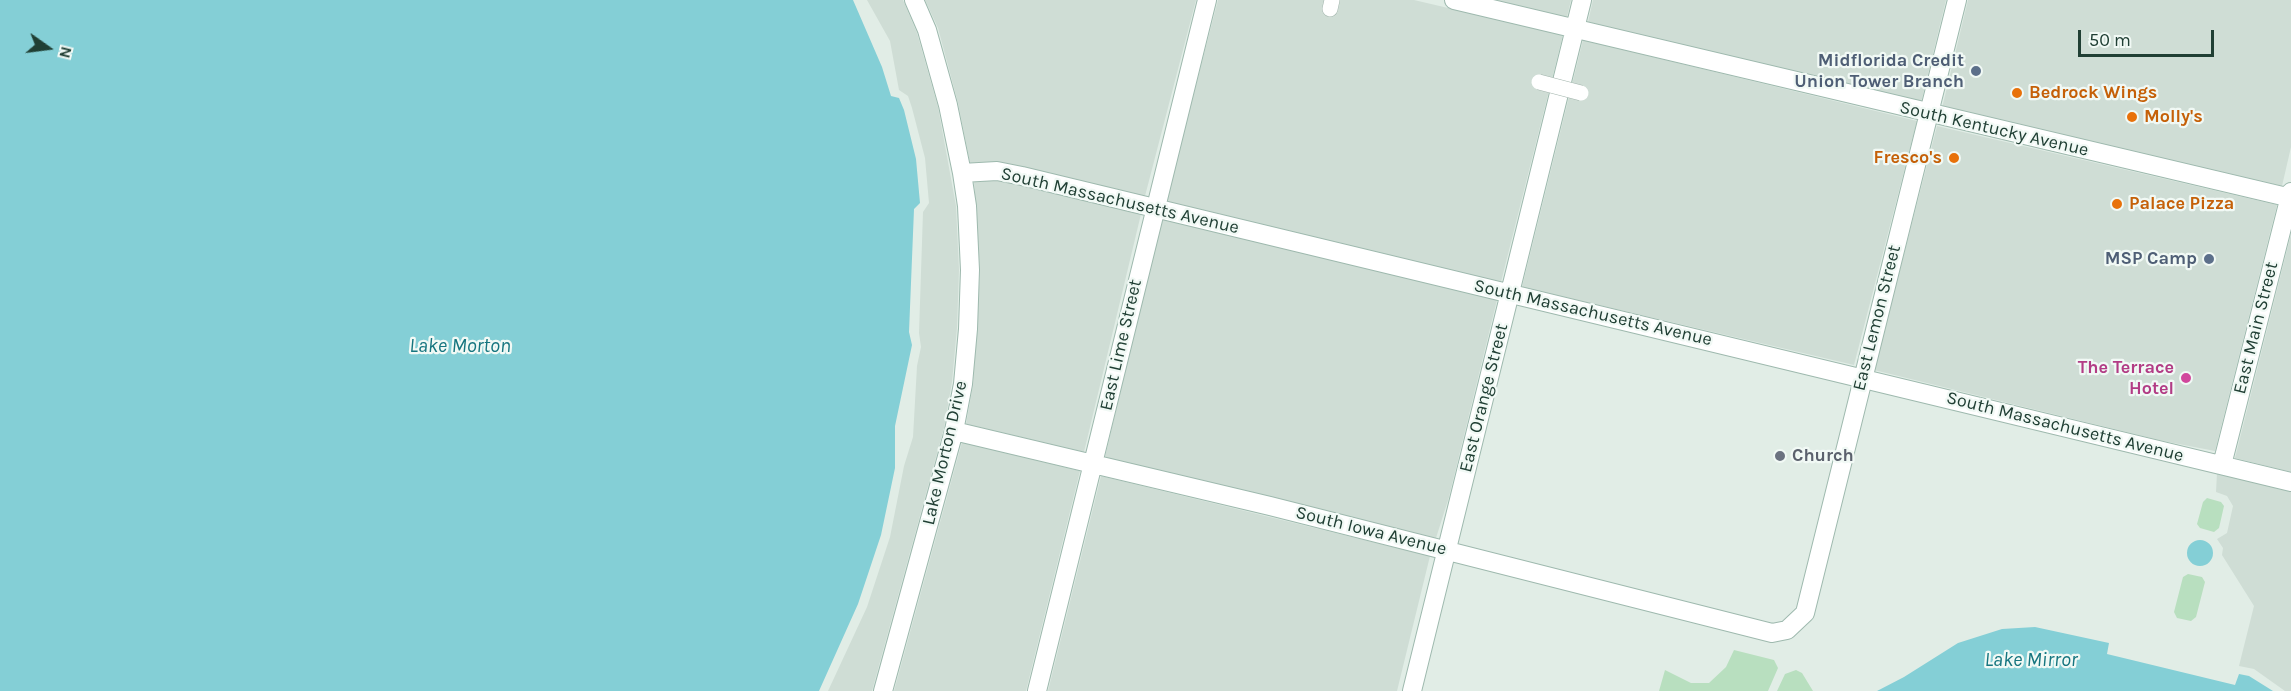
<!DOCTYPE html>
<style>
body{margin:0}
#map{position:relative;width:2291px;height:691px;overflow:hidden;background:#e1ede6;font-family:Karla,sans-serif}
canvas{display:block}
.north{position:absolute;left:18px;top:18px;width:60px;height:60px;-webkit-text-stroke:4px #f1f9f5;paint-order:stroke;rotate:104deg;font-size:16px;font-weight:700;line-height:24px;text-align:center;color:#203f34}
.north::after{content:'';display:block;margin:auto;width:21px;height:27px;background:#203f34;clip-path:polygon(50% 0,100% 100%,50% 72%,0 100%)}
.scale{position:absolute;left:2078px;top:30px;width:136px;height:27px;box-sizing:border-box;border:3px solid #203f34;border-top:0;padding-left:8px;font-size:18px;line-height:21px;white-space:nowrap;color:#203f34;-webkit-text-stroke:4px #f1f9f5;paint-order:stroke}
</style>
<div id="map">
<canvas width="2291" height="691"></canvas>
<div class="north">N</div>
<div class="scale">50 m</div>
</div>
<script>
const c = document.querySelector('canvas').getContext('2d');
c.lineJoin = 'round';
function paint(path, color) {
  c.fillStyle = color;
  c.fill(path, 'evenodd');
}
function toPath(rows) {
  const path = new Path2D();
  for (const r of rows) {
    if (r.length === 3) {
      path.moveTo(r[0] + r[2], r[1]);
      path.arc(r[0], r[1], r[2], 0, 2 * Math.PI);
      continue;
    }
    path.moveTo(r[0], r[1]);
    for (let i = 2; i < r.length; i += 2) path.lineTo(r[i], r[i + 1]);
  }
  return path;
}
function stroke(path, color, width, dash) {
  c.strokeStyle = color;
  c.lineWidth = width;
  c.lineCap = dash ? 'butt' : 'round';
  c.setLineDash(dash || []);
  c.stroke(path);
}
function drawText(font, color, halo, rows, align = 'center') {
  c.font = font + ' Karla,sans-serif';
  c.lineWidth = 4.5;
  c.setLineDash([]);
  c.textBaseline = 'middle';
  c.strokeStyle = halo;
  c.fillStyle = color;
  for (const [text, x, y, turn = 0] of rows) {
    c.save();
    c.translate(x, y);
    c.rotate((+turn || 0) * Math.PI / 180);
    c.textAlign = isNaN(turn) ? turn : align;
    if (halo) c.strokeText(text, 0, 0);
    c.fillText(text, 0, 0);
    c.restore();
  }
}
const built = toPath([
 [867,0,903,0,917,33,938,107,956,206,959,270,957,328,952,382,944,428,872,691,828,691,867,607,890,537,904,466,913,437,917,366,921,347,919,333,923,212,929,203,925,158,912,108,908,96,899,90,890,41],
 [925,0,1196,0,1145,196,999,162,970,163,958,103,938,28],
 [1218,0,1414,0,1563,35,1501,282,1166,201],
 [1495,0,1571,0,1567,17],
 [1593,0,1946,0,1921,103,1588,22],
 [1968,0,2291,0,2291,147,2282,186,1942,108],
 [1583,40,1917,121,1854,365,1522,287],
 [1937,126,2277,205,2215,451,2163,441,1874,370],
 [997,180,1141,214,1084,452,966,424,973,385,980,271,974,182],
 [1161,219,1497,300,1449,497,1436,538,1105,457],
 [2291,234,2291,472,2235,458],
 [962,442,1080,471,1026,691,894,691],
 [2217,473,2291,492,2291,691,2285,691,2254,669,2239,666,2254,606,2222,555,2223,548,2217,539,2227,533,2233,506,2227,496,2216,492],
 [1101,476,1430,556,1397,691,1048,691]
]);
const green = toPath([
 [2207,498,2221,502,2224,506,2219,528,2214,532,2200,528,2197,524,2203,502],
 [2188,574,2202,577,2205,582,2196,617,2191,621,2177,618,2174,612,2183,577],
 [1734,650,1774,660,1778,668,1768,691,1659,691,1665,670,1691,683,1709,683,1726,667],
 [1796,670,1802,673,1813,691,1777,691,1785,674]
]);
const water = toPath([
 [0,0,853,0,882,67,891,96,899,98,904,110,916,159,920,203,914,209,909,332,912,345,895,426,895,468,881,535,858,604,819,691,0,691],
 [2200,553,13],
 [2035,627,2109,643,2107,654,2235,685,2239,674,2249,676,2273,691,1877,691,1904,677,1958,643,2002,629]
]);
const street = toPath([
 [1330,9,1332,0]
]);
const secondary = toPath([
 [1454,0,2291,198],
 [962,173,997,171,1022,176,2291,482],
 [954,431,1270,506,1772,633,1787,630,1805,613,1957,0],
 [2222,465,2291,192],
 [883,691,954,431,963,384,968,329,970,270,967,206,962,173,948,105,927,30,914,0],
 [1037,691,1207,0],
 [1412,691,1582,0]
]);
const streetBridge = toPath([
 [1539,82,1581,93]
]);
const markers = [
 [1976,71,6,"#5c6f8a"],
 [2017,93,6,"#e8710a"],
 [2132,117,6,"#e8710a"],
 [1954,158,6,"#e8710a"],
 [2117,204,6,"#e8710a"],
 [2209,259,6,"#5c6f8a"],
 [2186,378,6,"#d1479c"],
 [1780,456,6,"#6b7280"]
];
const serviceNames = [
 ["Midflorida Credit",1964,61],
 ["Union Tower Branch",1964,82],
 ["MSP Camp",2197,259]
];
const foodNames = [
 ["Bedrock Wings",2029,93],
 ["Molly's",2144,117],
 ["Fresco's",1942,158,"right"],
 ["Palace Pizza",2129,204]
];
const streetNames = [
 ["South Kentucky Avenue",1994,129,13],
 ["South Massachusetts Avenue",1120,201,13],
 ["South Massachusetts Avenue",1593,313,13],
 ["East Lemon Street",1877,318,-76],
 ["East Main Street",2256,328,-76],
 ["East Lime Street",1121,345,-77],
 ["East Orange Street",1484,398,-76],
 ["South Massachusetts Avenue",2065,427,14],
 ["Lake Morton Drive",945,453,-77],
 ["South Iowa Avenue",1371,531,14]
];
const hotelNames = [
 ["The Terrace",2174,368],
 ["Hotel",2174,389]
];
const worshipNames = [
 ["Church",1792,456]
];
const waterNames = [
 ["Lake Morton",460,346],
 ["Lake Mirror",2031,660]
];
paint(built, '#cfddd5');
paint(green, '#b8dfbf');
paint(water, '#84cfd6');
stroke(street, '#a3b5ad', 16);
stroke(secondary, '#9eb9ae', 20);
stroke(street, '#fff', 15);
stroke(secondary, '#fff', 18);
stroke(streetBridge, '#a3b5ad', 16, []);
stroke(streetBridge, '#fff', 15);
for (const [x, y, r, color] of markers) {
  const dot = new Path2D();
  dot.arc(x, y, r, 0, 2 * Math.PI);
  c.fillStyle = color;
  c.fill(dot);
  stroke(dot, '#f1f9f5', 2);
}
drawText('bold 18px', '#4e5e75', '#f1f9f5', serviceNames, 'right');
drawText('bold 18px', '#c56008', '#f1f9f5', foodNames, 'left');
drawText('18px', '#203f34', '#f1f9f5', streetNames);
drawText('bold 18px', '#b23c85', '#f1f9f5', hotelNames, 'right');
drawText('bold 18px', '#5b616d', '#f1f9f5', worshipNames, 'left');
drawText('italic 20px', '#15757f', '#f1f9f5', waterNames);
</script>
